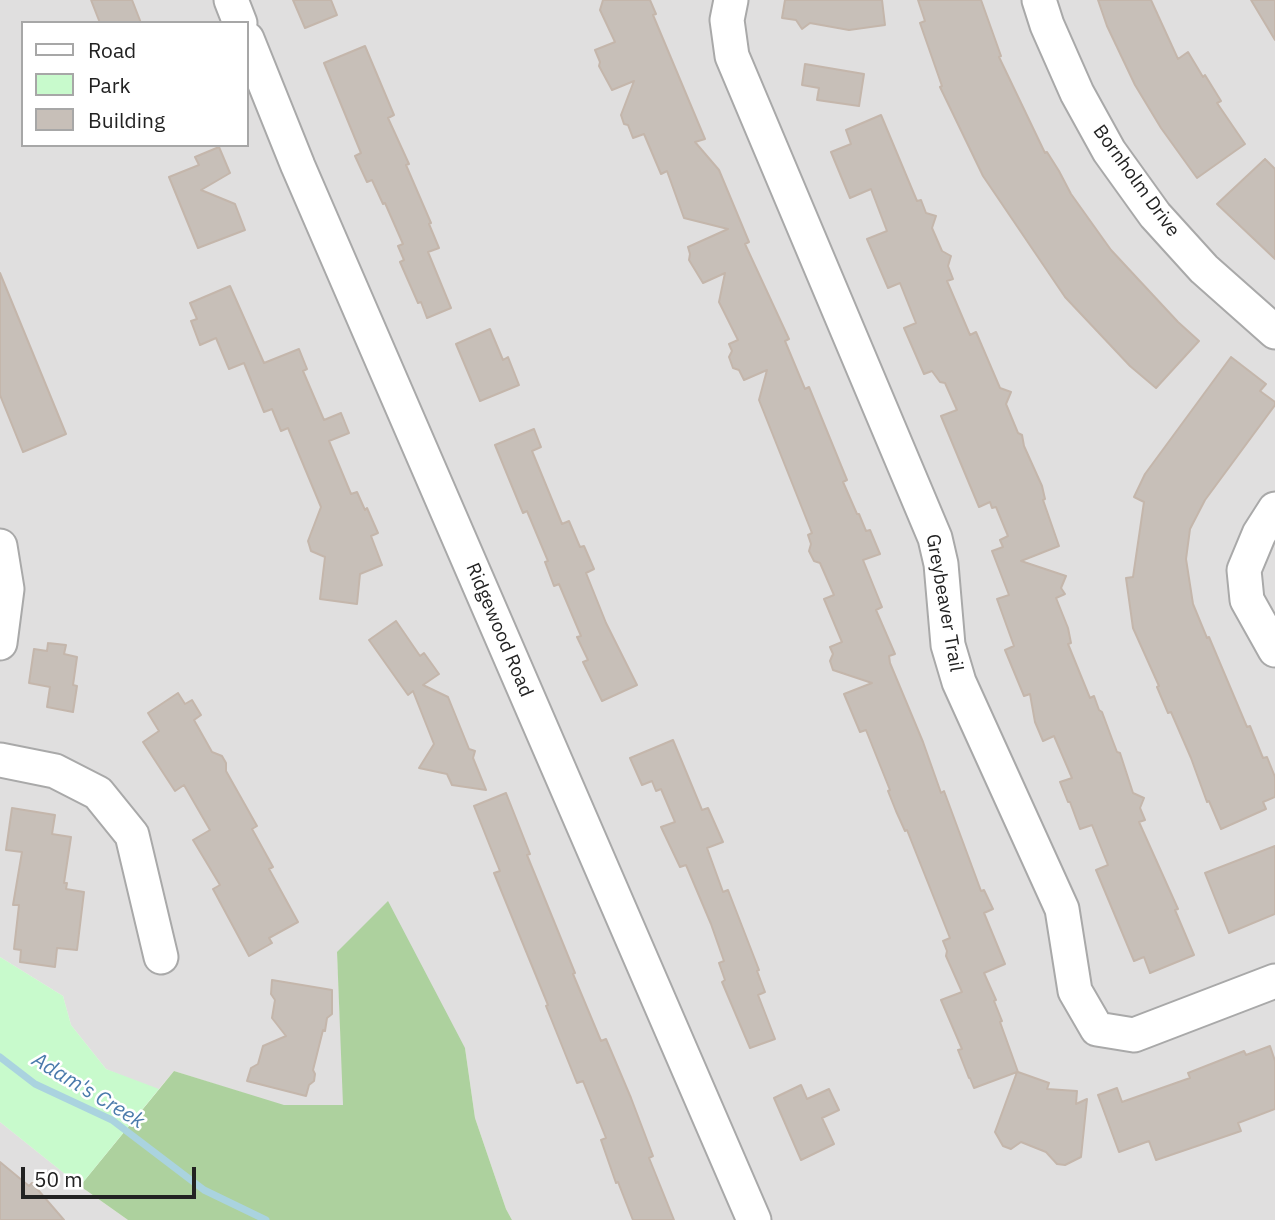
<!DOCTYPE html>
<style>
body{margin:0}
#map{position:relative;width:1275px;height:1220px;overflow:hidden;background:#f2efe9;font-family:"IBM Plex Sans",sans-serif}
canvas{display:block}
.legend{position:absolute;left:21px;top:21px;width:228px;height:126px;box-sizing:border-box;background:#fff;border:2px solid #a7a7a7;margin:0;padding:9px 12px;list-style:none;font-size:21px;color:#222}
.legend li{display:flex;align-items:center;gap:14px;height:35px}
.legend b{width:35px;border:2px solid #a7a7a7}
.scale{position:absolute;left:21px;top:1167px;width:175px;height:32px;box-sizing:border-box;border:4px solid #222;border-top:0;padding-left:9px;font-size:21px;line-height:24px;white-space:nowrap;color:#222;-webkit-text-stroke:5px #fff;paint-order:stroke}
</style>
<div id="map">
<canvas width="1275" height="1220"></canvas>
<ul class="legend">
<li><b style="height:9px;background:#fff"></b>Road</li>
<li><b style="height:19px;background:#c8facc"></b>Park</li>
<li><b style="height:19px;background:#c7bfb8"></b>Building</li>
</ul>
<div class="scale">50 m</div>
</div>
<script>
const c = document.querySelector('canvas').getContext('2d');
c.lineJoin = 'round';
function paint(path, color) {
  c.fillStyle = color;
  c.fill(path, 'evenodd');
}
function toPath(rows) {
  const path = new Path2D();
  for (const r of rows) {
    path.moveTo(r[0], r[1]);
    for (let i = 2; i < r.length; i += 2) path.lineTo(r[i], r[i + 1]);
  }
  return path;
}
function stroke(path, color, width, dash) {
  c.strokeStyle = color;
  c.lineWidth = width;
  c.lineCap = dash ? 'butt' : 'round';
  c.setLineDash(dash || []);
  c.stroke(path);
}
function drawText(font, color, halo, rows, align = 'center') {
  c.font = font + ' "IBM Plex Sans",sans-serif';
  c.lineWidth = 5;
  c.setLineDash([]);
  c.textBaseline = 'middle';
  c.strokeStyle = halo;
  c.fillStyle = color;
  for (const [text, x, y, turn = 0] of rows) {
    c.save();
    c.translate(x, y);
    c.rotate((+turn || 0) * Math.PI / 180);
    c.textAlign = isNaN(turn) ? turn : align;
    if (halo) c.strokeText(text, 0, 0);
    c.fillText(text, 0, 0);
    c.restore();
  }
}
const residential = toPath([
 [0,0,1275,0,1275,1220,512,1220,506,1209,475,1118,465,1048,337,952,344,1105,284,1106,174,1071,157,1091,106,1069,71,1025,63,996,0,957],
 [23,23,247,23,247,145,23,145],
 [0,1122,80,1186,128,1220,0,1220]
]);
const forest = toPath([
 [388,901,465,1048,475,1118,506,1209,512,1220,128,1220,80,1186,174,1071,284,1105,343,1105,337,952]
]);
const park = toPath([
 [0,957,63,996,71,1025,106,1069,159,1089,80,1186,0,1122]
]);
const stream = toPath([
 [0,1057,35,1084,112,1120,204,1190,266,1220]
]);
const building = toPath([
 [91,0,132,0,141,23,100,23,91,0],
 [293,0,331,0,337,15,305,28,293,0],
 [603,0,650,0,656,14,653,15,705,139,695,142,719,170,749,242,745,244,789,339,785,341,805,389,809,387,847,480,843,482,857,514,859,514,866,531,870,530,880,554,863,560,882,607,876,610,895,654,889,656,890,663,923,742,941,793,944,791,981,891,984,890,993,909,984,913,1005,964,984,973,996,1000,994,1001,1002,1021,1000,1022,1018,1072,1049,1083,1047,1089,1077,1091,1076,1104,1087,1099,1081,1157,1065,1165,1057,1164,1046,1152,1021,1142,1011,1149,1003,1146,995,1132,1017,1072,974,1088,970,1078,969,1078,958,1050,962,1049,941,1000,962,992,946,956,947,951,943,941,950,938,907,830,905,831,896,811,888,791,890,790,866,730,860,732,844,694,872,683,833,670,830,661,833,654,830,647,842,642,824,599,834,595,820,563,814,561,809,551,811,544,808,535,812,533,759,400,767,370,744,380,739,370,733,368,729,357,732,351,729,344,738,340,719,302,725,273,703,283,689,260,690,254,688,247,728,229,684,218,667,171,661,174,644,134,633,138,628,125,624,124,621,115,634,81,612,90,599,66,600,62,595,50,615,42,600,10,603,0],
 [785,0,882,0,885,25,849,30,810,23,802,29,796,20,782,18,785,0],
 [918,0,981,0,1001,56,999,57,1045,153,1047,152,1059,171,1071,194,1111,250,1178,322,1199,341,1156,388,1130,366,1065,297,983,176,940,87,942,86,920,23,925,21,918,0],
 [1098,0,1151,0,1178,59,1188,52,1203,77,1205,75,1221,101,1217,103,1245,144,1197,178,1161,128,1135,85,1107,26,1098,0],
 [1251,0,1275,0,1275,40,1251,0],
 [365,46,394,115,388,118,409,164,406,165,431,223,429,224,439,248,428,252,451,308,427,318,421,302,418,303,400,262,404,260,398,246,403,244,385,203,383,204,372,180,367,182,355,156,361,153,324,63,365,46],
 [805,64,864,74,859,106,817,100,819,88,802,85,805,64],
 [881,115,917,201,921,200,926,213,936,216,932,228,942,251,951,256,948,266,953,279,947,281,970,335,976,332,1000,388,1011,392,1006,404,1018,433,1022,435,1024,446,1042,486,1045,499,1043,500,1059,546,1021,561,1066,576,1061,588,1065,594,1056,598,1068,628,1071,643,1068,644,1090,698,1094,696,1099,710,1102,712,1112,739,1117,752,1120,753,1133,793,1144,798,1140,808,1145,820,1139,822,1178,909,1175,910,1194,955,1150,973,1144,957,1134,961,1096,870,1108,865,1092,825,1080,829,1070,802,1068,802,1060,782,1072,778,1054,736,1043,741,1035,722,1030,694,1024,696,1005,650,1014,646,997,599,1009,595,992,551,1003,547,1000,540,1008,536,996,507,992,508,990,502,979,507,941,416,957,410,945,383,940,382,932,371,924,374,904,328,916,323,900,283,888,288,867,239,887,231,871,189,850,198,831,152,851,144,846,130,881,115],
 [219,147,230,173,201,190,235,204,245,230,198,248,169,177,199,165,195,157,219,147],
 [1265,159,1275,169,1275,259,1217,204,1265,159],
 [0,273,66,434,23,452,0,395,0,273],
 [230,286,264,363,299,349,307,369,303,371,324,420,341,413,349,433,329,441,351,494,357,492,365,510,367,508,378,533,371,536,382,565,360,574,357,604,320,599,325,557,311,551,308,541,321,507,288,428,281,431,272,409,264,412,244,363,229,369,216,338,200,345,191,321,197,319,190,303,230,286],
 [490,329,503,360,508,357,519,385,480,401,456,344,490,329],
 [1231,357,1266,384,1260,391,1275,402,1275,405,1205,500,1190,529,1186,559,1193,604,1207,638,1209,637,1247,727,1250,726,1263,758,1267,757,1275,777,1275,797,1263,802,1266,809,1221,829,1209,801,1207,802,1191,758,1171,712,1168,713,1157,687,1159,686,1133,628,1126,578,1133,577,1144,502,1134,497,1145,474,1231,357],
 [534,429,541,447,532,451,562,524,569,521,580,547,584,546,594,569,586,573,606,623,637,685,602,701,583,662,588,660,577,637,581,636,559,584,554,586,545,562,548,561,527,511,523,513,495,445,534,429],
 [396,621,420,656,424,653,439,674,423,685,448,697,469,749,475,751,473,758,486,790,452,785,447,774,419,768,434,744,413,691,408,695,369,640,396,621],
 [48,643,66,645,64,654,77,657,73,685,77,686,73,712,47,707,50,687,29,683,34,649,47,651,48,643],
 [178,693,185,704,192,700,201,715,194,720,212,752,222,756,226,763,226,771,257,826,252,829,273,867,269,869,298,922,269,938,272,943,249,956,213,889,220,885,193,840,210,830,184,785,175,791,143,742,159,731,148,713,178,693],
 [673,740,702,810,708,808,723,842,707,848,723,892,728,890,759,970,757,971,765,992,758,995,775,1039,750,1048,722,982,725,980,719,963,724,961,711,924,686,865,680,867,661,827,675,822,661,789,656,791,652,781,642,785,630,758,673,740],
 [506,793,530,854,527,855,575,973,573,974,601,1041,606,1039,631,1098,653,1156,649,1158,674,1220,633,1220,618,1182,616,1183,601,1140,606,1138,583,1081,577,1083,546,1006,548,1005,494,873,500,871,474,806,506,793],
 [12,808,55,815,52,834,71,837,64,883,67,883,66,889,84,892,77,950,57,948,55,967,20,962,21,950,14,949,19,905,13,905,22,852,6,850,12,808],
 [1275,846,1275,914,1229,933,1205,873,1275,846],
 [272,980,332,990,332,1014,327,1018,325,1031,323,1030,313,1070,315,1074,314,1081,309,1085,306,1096,247,1081,251,1068,258,1064,263,1046,286,1036,272,1018,275,1000,271,994,272,980],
 [1270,1046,1275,1061,1275,1109,1238,1123,1241,1131,1156,1160,1149,1141,1119,1152,1098,1095,1117,1088,1122,1102,1190,1078,1188,1073,1244,1051,1246,1055,1270,1046],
 [801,1085,807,1099,829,1089,839,1110,822,1118,834,1144,801,1160,774,1098,801,1085],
 [0,1162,29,1186,32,1183,64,1220,0,1220,0,1162]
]);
const minor = toPath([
 [231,0,240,23],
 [731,0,727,20,732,56,935,538,941,564,948,645,959,682,1062,909,1075,991,1097,1029,1134,1035,1275,981],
 [1039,0,1047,25,1077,93,1109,151,1155,215,1204,269,1275,332],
 [247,39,298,166,754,1220],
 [1275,509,1259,534,1244,570,1247,600,1275,650],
 [0,546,7,589,0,643],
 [0,760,55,771,98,793,132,835,161,957]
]);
const streetNames = [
 ["Bornholm Drive",1136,181,54],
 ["Greybeaver Trail",944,603,80],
 ["Ridgewood Road",499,630,67]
];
const waterNames = [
 ["Adam's Creek",88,1091,31]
];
paint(residential, '#e0dfdf');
paint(forest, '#add19e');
paint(park, '#c8facc');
stroke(stream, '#aad3df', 7);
paint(building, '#c7bfb8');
stroke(building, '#c4b6ab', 2);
stroke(minor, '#a9a9a9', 37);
stroke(minor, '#fff', 33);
drawText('19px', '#222', '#fff', streetNames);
drawText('italic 21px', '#4a7aab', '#fff', waterNames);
</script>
